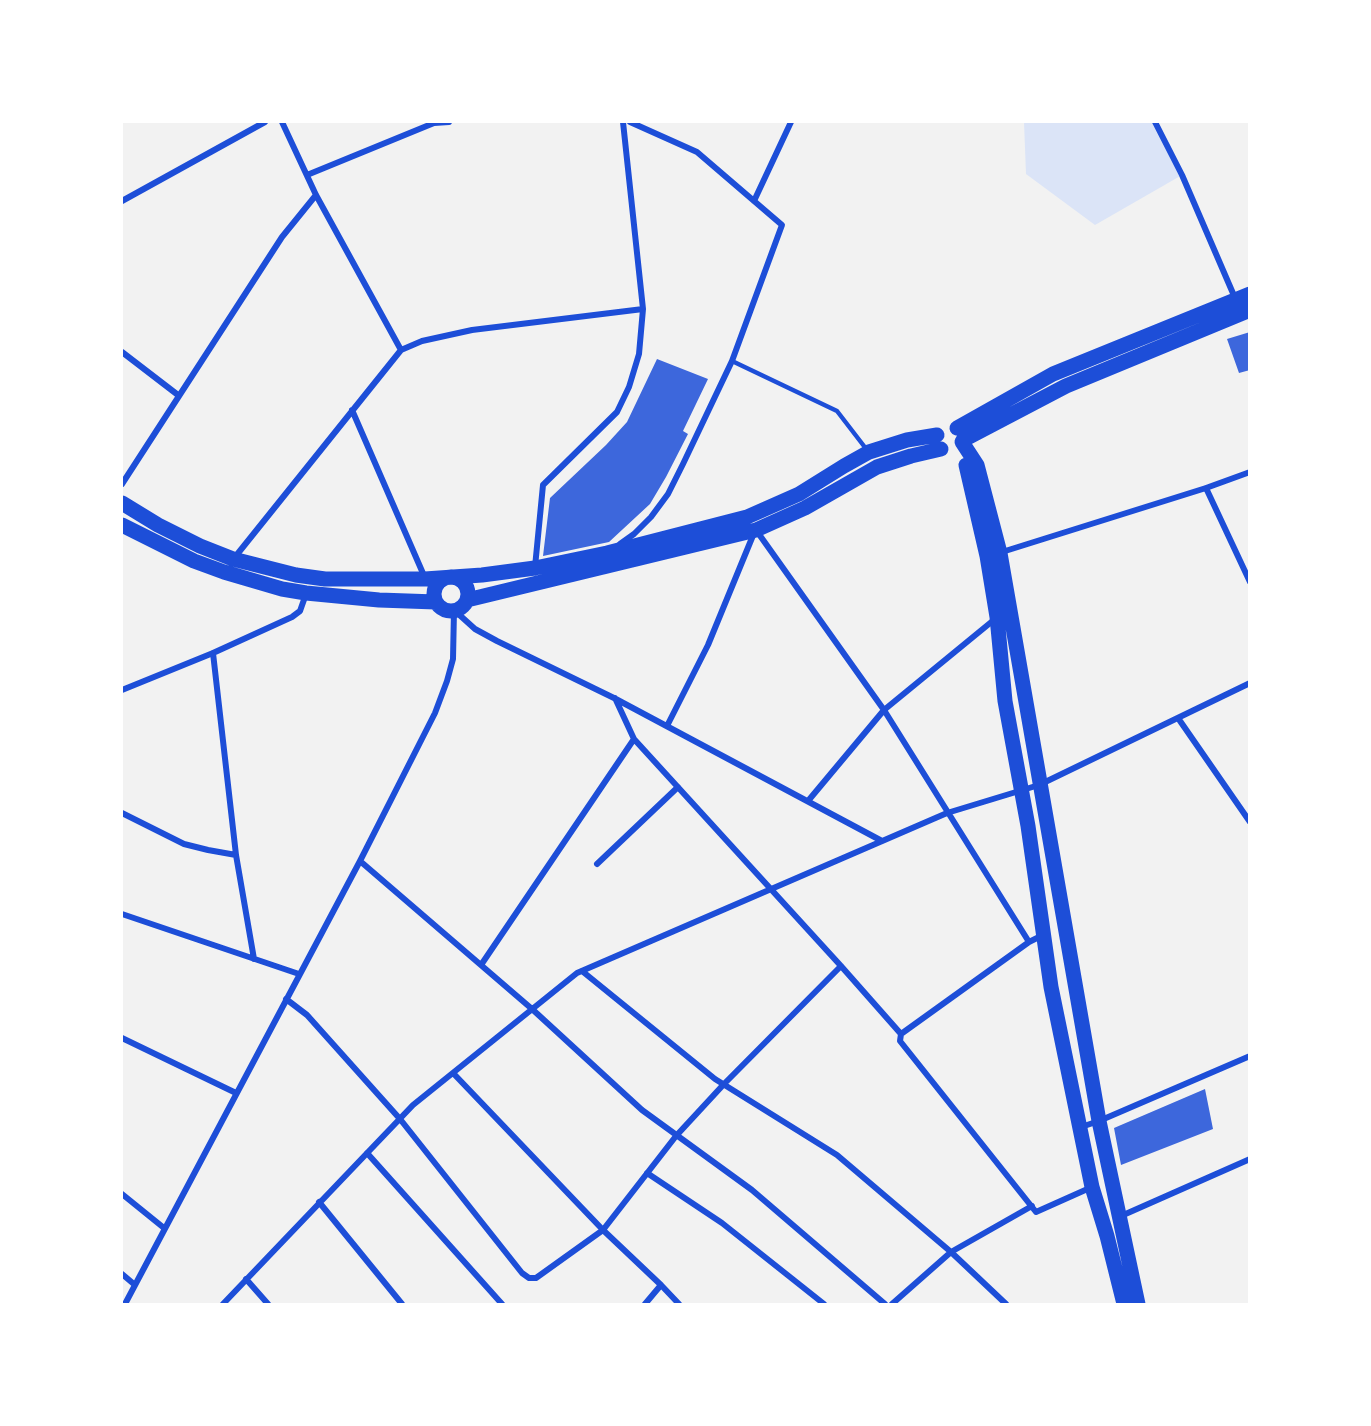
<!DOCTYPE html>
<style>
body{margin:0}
#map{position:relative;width:1371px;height:1426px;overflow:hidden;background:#f2f2f2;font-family:"Space Grotesk",sans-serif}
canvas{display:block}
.frame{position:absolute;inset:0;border:123px solid #fff;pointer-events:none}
</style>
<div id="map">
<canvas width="1371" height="1426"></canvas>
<div class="frame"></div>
</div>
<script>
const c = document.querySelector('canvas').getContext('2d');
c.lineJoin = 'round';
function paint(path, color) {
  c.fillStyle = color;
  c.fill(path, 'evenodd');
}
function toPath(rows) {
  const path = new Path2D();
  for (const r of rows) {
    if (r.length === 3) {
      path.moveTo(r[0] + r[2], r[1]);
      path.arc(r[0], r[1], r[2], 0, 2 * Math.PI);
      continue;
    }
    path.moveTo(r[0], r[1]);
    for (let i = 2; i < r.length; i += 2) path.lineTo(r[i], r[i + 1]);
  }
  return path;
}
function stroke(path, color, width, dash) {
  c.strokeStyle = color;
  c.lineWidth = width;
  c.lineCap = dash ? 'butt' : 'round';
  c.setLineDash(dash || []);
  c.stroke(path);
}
const green = toPath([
 [1024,122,1155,122,1182,175,1095,225,1026,174]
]);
const building = toPath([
 [1250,332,1250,370,1239,373,1227,339],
 [657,359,708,379,683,431,688,434,666,477,650,504,609,542,543,556,550,498,606,445,627,422],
 [1205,1089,1213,1129,1121,1165,1114,1128]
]);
const service = toPath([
 [732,361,837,411,867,450]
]);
const minor = toPath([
 [282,122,316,195,401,350],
 [1155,122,1182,175,1235,298],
 [307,175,434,123,449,122],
 [122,201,265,122],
 [754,201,791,122],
 [122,352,178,395],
 [352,410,425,578],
 [122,484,282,237,316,195],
 [1206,488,1250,582],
 [756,530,884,710,1029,942],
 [620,544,634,534,651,517,668,494,683,464,732,361,782,225,697,152,630,122],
 [1002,552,1206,488,1250,472],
 [235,557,401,350,422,341,472,330,643,309],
 [535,567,543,485,617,412,629,387,639,354,643,309,623,122],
 [454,610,475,629,497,641,614,698,882,841],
 [213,653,236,855,254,959],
 [122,690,213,653,292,617,300,611,306,594],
 [615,698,634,739,841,966,901,1034],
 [1178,718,1250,822],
 [667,726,708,645,754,533],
 [808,801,884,710,995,619],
 [122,813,184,844,208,850,236,855],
 [360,861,532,1009,642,1110,752,1190,885,1304],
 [597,864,678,787],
 [122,914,299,974],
 [1041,936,1029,942,901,1034,900,1041,1036,1212,1092,1187],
 [481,965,634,739],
 [582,971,715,1079,837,1155,951,1252,1006,1304],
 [286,999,307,1015,400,1119,522,1273,529,1278,536,1278,603,1230,676,1136,724,1084,841,966],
 [122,1038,236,1093],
 [453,1073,603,1230,661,1285,645,1304],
 [1081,1127,1099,1121,1250,1056],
 [367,1153,502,1304],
 [647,1173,722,1223,824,1304],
 [122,1194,164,1228],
 [319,1202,402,1304],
 [1121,1216,1250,1159],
 [122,1274,135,1285],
 [246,1279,268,1304],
 [661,1285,679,1304],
 [125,1304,360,861,435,713,447,681,453,659,454,610],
 [223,1304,413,1105,577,973,947,813,1039,785,1250,683],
 [892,1304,951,1252,1032,1206]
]);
const primary = toPath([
 [957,428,1053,374,1250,294],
 [963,440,1066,386,1250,310],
 [962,442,977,465,1000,553,1099,1121,1138,1304],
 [966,465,987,556,997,617,1005,701,1028,826,1051,987,1092,1187,1107,1236,1124,1304],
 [122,503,158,525,200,546,233,559,296,575,325,579,425,579,482,575,535,568,607,553,747,517,799,494,844,466,869,452,907,440,937,435],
 [122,525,194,561,224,572,282,589,306,593,379,600,436,602],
 [451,594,17],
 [467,600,756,530,805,508,877,467,911,456,941,449]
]);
paint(green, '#dbe4f7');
paint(building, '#3d67dc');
stroke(service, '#1d4ed8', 4.5);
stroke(minor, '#1d4ed8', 6);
stroke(primary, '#1d4ed8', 15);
</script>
